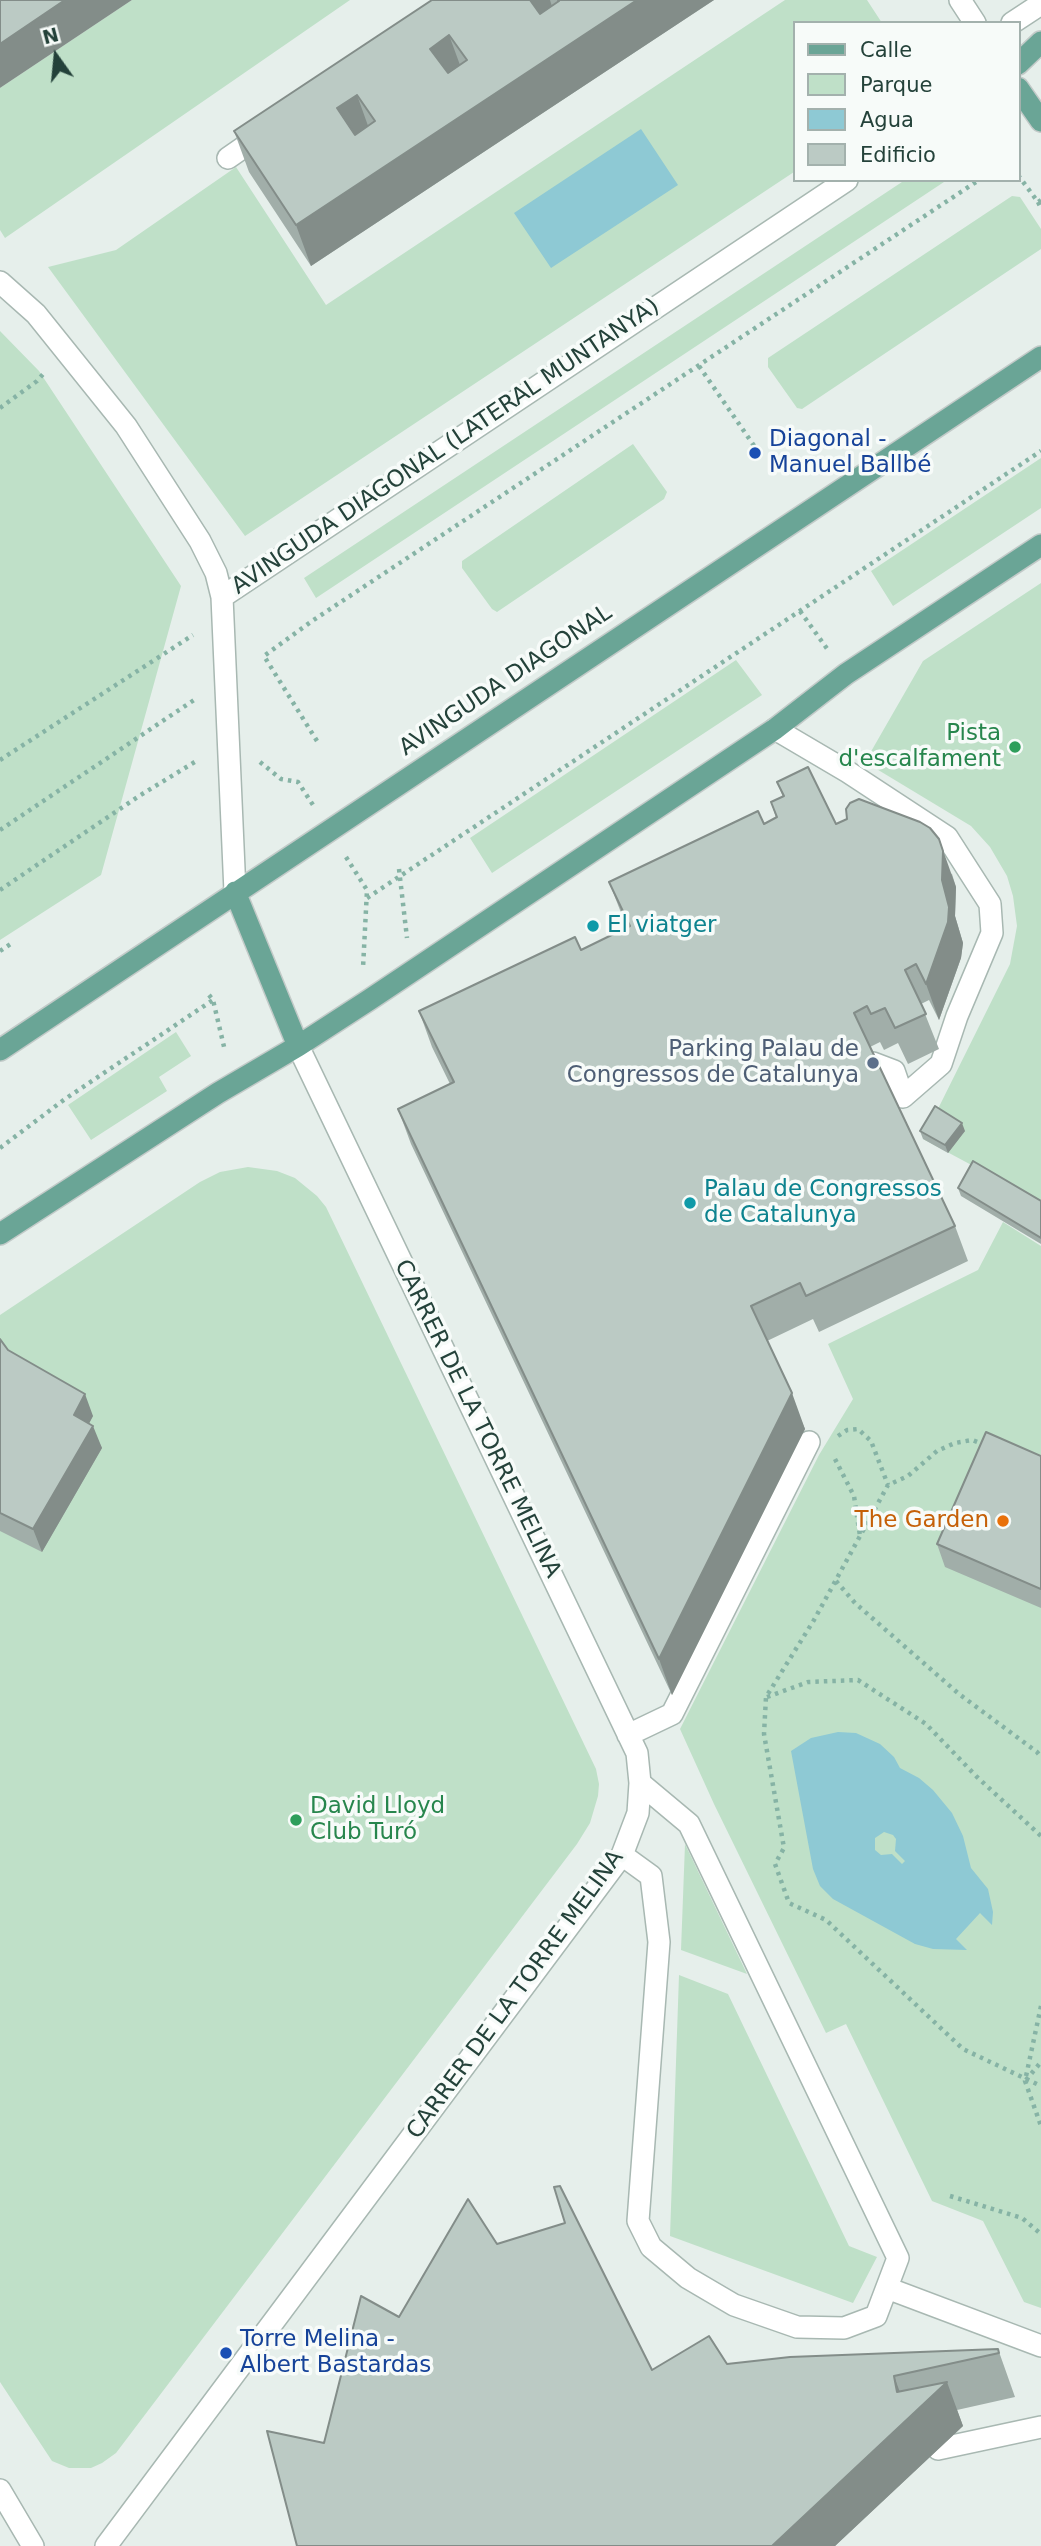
<!DOCTYPE html>
<meta charset="utf-8">
<style>
body{margin:0}
#map{position:relative;width:1041px;height:2546px;overflow:hidden;background:#e6efeb;font-family:"DejaVu Sans",sans-serif}
canvas{display:block}
.legend{position:absolute;left:793px;top:21px;width:228px;height:161px;box-sizing:border-box;background:#f7fbf9;border:2px solid #a3b1ad;margin:0;padding:9px 12px;list-style:none;font-size:21px;color:#24423a}
.legend li{display:flex;align-items:center;gap:14px;height:35px}
.legend b{width:35px;border:2px solid #a3b1ad}
.north{position:absolute;left:21px;top:21px;width:70px;height:70px;-webkit-text-stroke:5px #f7fbf9;paint-order:stroke;rotate:345deg;font-size:19px;font-weight:700;line-height:28px;text-align:center;color:#24423a}
.north::after{content:'';display:block;margin:auto;width:24px;height:32px;background:#24423a;clip-path:polygon(50% 0,100% 100%,50% 72%,0 100%)}
</style>
<div id="map">
<canvas width="1041" height="2546"></canvas>
<ul class="legend">
<li><b style="height:9px;background:#6aa596"></b>Calle</li>
<li><b style="height:19px;background:#bfe0c8"></b>Parque</li>
<li><b style="height:19px;background:#8ec9d4"></b>Agua</li>
<li><b style="height:19px;background:#bbcac4"></b>Edificio</li>
</ul>
<div class="north">N</div>
</div>
<script>
const c = document.querySelector('canvas').getContext('2d');
c.lineJoin = 'round';
function paint(path, color) {
  c.fillStyle = color;
  c.fill(path, 'evenodd');
}
function toPath(rows) {
  const path = new Path2D();
  for (const r of rows) {
    path.moveTo(r[0], r[1]);
    for (let i = 2; i < r.length; i += 2) path.lineTo(r[i], r[i + 1]);
  }
  return path;
}
function stroke(path, color, width, dash) {
  c.strokeStyle = color;
  c.lineWidth = width;
  c.lineCap = dash ? 'butt' : 'round';
  c.setLineDash(dash || []);
  c.stroke(path);
}
function drawText(font, color, halo, rows, align = 'center') {
  c.font = font + ' "DejaVu Sans",sans-serif';
  c.lineWidth = 7;
  c.setLineDash([]);
  c.textBaseline = 'middle';
  c.strokeStyle = halo;
  c.fillStyle = color;
  for (const [text, x, y, turn = 0] of rows) {
    c.save();
    c.translate(x, y);
    c.rotate((+turn || 0) * Math.PI / 180);
    c.textAlign = isNaN(turn) ? turn : align;
    if (halo) c.strokeText(text, 0, 0);
    c.fillText(text, 0, 0);
    c.restore();
  }
}
const green = toPath([
 [132,0,350,0,5,238,0,230,0,88],
 [785,0,867,0,882,23,794,23,794,172,245,536,48,267,116,250,236,167,326,305],
 [905,180,947,180,316,598,304,578],
 [1012,196,1020,197,1041,229,1041,249,802,409,797,408,768,367,768,358],
 [0,331,39,371,181,586,101,875,0,940],
 [633,444,667,492,664,499,497,612,492,609,462,568,462,561],
 [1041,458,1041,508,893,606,871,571],
 [1041,583,1041,1240,977,1168,923,1139,1010,964,1017,926,1013,896,1007,876,990,847,971,826,865,762,923,661],
 [736,660,762,695,492,873,470,838],
 [176,1032,191,1056,159,1077,167,1091,91,1140,68,1105],
 [248,1167,277,1171,295,1178,317,1196,326,1207,596,1769,599,1784,598,1796,590,1823,577,1844,116,2453,102,2463,91,2468,69,2468,52,2461,0,2382,0,1315,200,1182,220,1172],
 [1003,1222,1041,1246,1041,2308,1024,2302,983,2221,932,2201,846,2024,826,2033,714,1804,680,1729,819,1455,853,1399,828,1344,978,1270],
 [685,1844,747,1974,681,1950],
 [679,1975,728,1994,849,2246,877,2257,853,2303,670,2236]
]);
const water = toPath([
 [641,129,678,185,551,268,514,213],
 [838,1732,856,1733,880,1744,894,1757,900,1768,919,1778,933,1790,952,1813,963,1836,971,1868,988,1889,993,1912,992,1925,980,1913,956,1939,967,1950,933,1949,915,1944,833,1899,820,1886,813,1869,791,1751,811,1738],
 [884,1832,893,1835,896,1839,895,1851,905,1861,902,1864,892,1854,881,1855,875,1850,875,1838]
]);
const path = toPath([
 [1018,175,1038,202,1041,200],
 [1038,202,1041,208],
 [699,366,757,450],
 [0,408,37,381,45,372],
 [800,611,828,650],
 [317,741,264,656,312,621,979,180],
 [0,760,193,635],
 [260,762,281,779,298,782,313,805],
 [0,830,197,698],
 [346,857,367,890,363,968],
 [399,869,407,938],
 [0,890,139,796,198,760],
 [367,898,1041,451],
 [0,951,12,943],
 [209,995,213,1000,225,1051],
 [0,1148,65,1099,213,1000],
 [838,1436,847,1430,858,1429,871,1441,888,1485],
 [985,1445,972,1440,955,1443,937,1451,908,1476,888,1485,814,1620,766,1697,764,1734,784,1848,775,1864,789,1903,826,1920,963,2049,1041,2086],
 [835,1459,854,1496,860,1536],
 [836,1581,855,1603,959,1694,1037,1752,1041,1757],
 [767,1697,808,1682,858,1680,926,1724,977,1777,1041,1836],
 [1041,2006,1025,2081,1041,2126],
 [1026,2080,1041,2062],
 [950,2196,1022,2218,1041,2234]
]);
const minor = toPath([
 [960,0,975,23],
 [1012,23,1041,4],
 [228,158,264,133],
 [0,282,36,314,126,426,200,541,216,573,222,597],
 [775,729,848,772,947,837,990,904,992,933,957,1016,941,1064,903,1097,894,1071,873,1063],
 [235,892,222,597,847,180],
 [628,1735,672,1714,809,1442],
 [622,1855,651,1876,659,1942,638,2221,651,2247,688,2278,734,2305,797,2327,844,2328,876,2316,898,2258,689,1824,640,1783],
 [887,2288,1041,2346],
 [938,2449,1041,2427],
 [0,2490,33,2546],
 [106,2546,622,1855,638,1813,640,1783,637,1753,298,1046]
]);
const major = toPath([
 [1018,64,1041,42],
 [1018,88,1041,121],
 [235,892,298,1046],
 [0,1050,1041,357],
 [0,1234,218,1093,298,1046,369,1000,775,729,846,674,1041,545]
]);
const wall = toPath([
 [432,0,714,0,311,266,249,172,234,131],
 [777,782,836,824,952,874,956,887,955,916,963,943,961,958,939,1020,929,1000,921,1004,939,1049,908,1064,898,1043,884,1050,880,1042,870,1047,955,1226,968,1261,819,1332,813,1319,767,1341,805,1429,672,1695,411,1144,398,1109,450,1084,432,1047,419,1011,581,950,627,928,609,882,764,824,776,818,771,802,783,797],
 [920,1131,965,1131,948,1153,923,1139],
 [958,1188,1041,1201,1041,1244,961,1196],
 [0,1339,8,1350,93,1416,89,1423,102,1448,42,1552,0,1531],
 [1041,1456,1041,1608,945,1567,937,1544],
 [497,2244,652,2370,998,2349,1015,2397,957,2410,963,2426,835,2546,297,2546,324,2443,399,2317]
]);
const shadedWall = toPath([
 [65,0,132,0,0,88,0,44],
 [526,0,550,0,555,16,537,29],
 [637,0,714,0,311,266,296,225],
 [449,35,464,76,445,90,430,49],
 [357,95,372,137,352,150,337,108],
 [939,839,956,887,955,916,963,943,961,958,939,1020,926,984,942,880],
 [962,1123,965,1131,948,1153,945,1145],
 [792,1393,805,1429,672,1695,659,1659],
 [85,1394,93,1416,82,1437,74,1415],
 [93,1426,102,1448,42,1552,33,1529],
 [894,2376,909,2417,947,2382,963,2426,835,2546,772,2546,897,2392]
]);
const building = toPath([
 [0,0,65,0,0,44,0,0],
 [432,0,530,0,540,14,559,1,558,0,637,0,296,225,234,131,432,0],
 [449,35,467,60,448,73,430,49,449,35],
 [357,95,375,121,355,135,337,108,357,95],
 [808,767,836,824,847,819,846,809,850,803,859,799,920,822,930,828,939,839,943,851,942,880,949,907,948,922,926,984,916,964,905,970,926,1014,895,1028,885,1008,871,1014,867,1006,854,1013,955,1226,806,1296,800,1283,751,1306,792,1393,659,1659,398,1109,454,1082,419,1011,575,937,581,950,630,926,609,882,758,811,764,824,777,817,771,802,784,796,777,782,808,767],
 [935,1106,962,1123,945,1145,920,1131,935,1106],
 [973,1161,1041,1201,1041,1238,958,1188,973,1161],
 [0,1339,8,1350,85,1394,74,1415,93,1426,33,1529,0,1513,0,1339],
 [986,1432,1041,1456,1041,1589,937,1544,986,1432],
 [560,2186,652,2370,709,2336,727,2364,790,2357,998,2349,999,2353,894,2376,897,2392,947,2382,772,2546,297,2546,267,2431,324,2443,361,2296,399,2317,468,2199,497,2244,565,2223,554,2187,560,2186]
]);
const markers = [
 [755,453,7,"#1a4fb4"],
 [1015,747,7,"#2e9e5b"],
 [593,926,7,"#0f9aa8"],
 [873,1063,7,"#5c6f8a"],
 [690,1203,7,"#0f9aa8"],
 [1003,1521,7,"#e8710a"],
 [296,1820,7,"#2e9e5b"],
 [226,2353,7,"#1a4fb4"]
];
const transitNames = [
 ["Diagonal -",769,440],
 ["Manuel Ballbé",769,466],
 ["Torre Melina -",240,2340],
 ["Albert Bastardas",240,2366]
];
const streetNames = [
 ["AVINGUDA DIAGONAL (LATERAL MUNTANYA)",446,447,-34],
 ["AVINGUDA DIAGONAL",506,681,-34],
 ["CARRER DE LA TORRE MELINA",477,1419,64],
 ["CARRER DE LA TORRE MELINA",516,1995,-54]
];
const leisureNames = [
 ["Pista",1001,734],
 ["d'escalfament",1001,760],
 ["David Lloyd",310,1807,"left"],
 ["Club Turó",310,1833,"left"]
];
const cultureNames = [
 ["El viatger",607,926],
 ["Palau de Congressos",704,1190],
 ["de Catalunya",704,1216]
];
const serviceNames = [
 ["Parking Palau de",859,1050],
 ["Congressos de Catalunya",859,1076]
];
const foodNames = [
 ["The Garden",989,1521]
];
paint(green, '#bfe0c8');
paint(water, '#8ec9d4');
stroke(minor, '#a8b8b2', 24);
stroke(major, '#c2cac8', 24);
stroke(path, '#86b3a5', 4.5, [3.5, 5]);
stroke(minor, '#fff', 21);
stroke(major, '#6aa596', 21);
paint(wall, '#a1aea9');
paint(shadedWall, '#838d89');
paint(building, '#bbcac4');
stroke(building, '#838d89', 2);
for (const [x, y, r, color] of markers) {
  const dot = new Path2D();
  dot.arc(x, y, r, 0, 2 * Math.PI);
  c.fillStyle = color;
  c.fill(dot);
  stroke(dot, '#f7fbf9', 2.5);
}
drawText('23px', '#164399', '#f7fbf9', transitNames, 'left');
drawText('23px', '#24423a', '#f7fbf9', streetNames);
drawText('23px', '#27864d', '#f7fbf9', leisureNames, 'right');
drawText('23px', '#0d838f', '#f7fbf9', cultureNames, 'left');
drawText('23px', '#4e5e75', '#f7fbf9', serviceNames, 'right');
drawText('23px', '#c56008', '#f7fbf9', foodNames, 'right');
</script>
